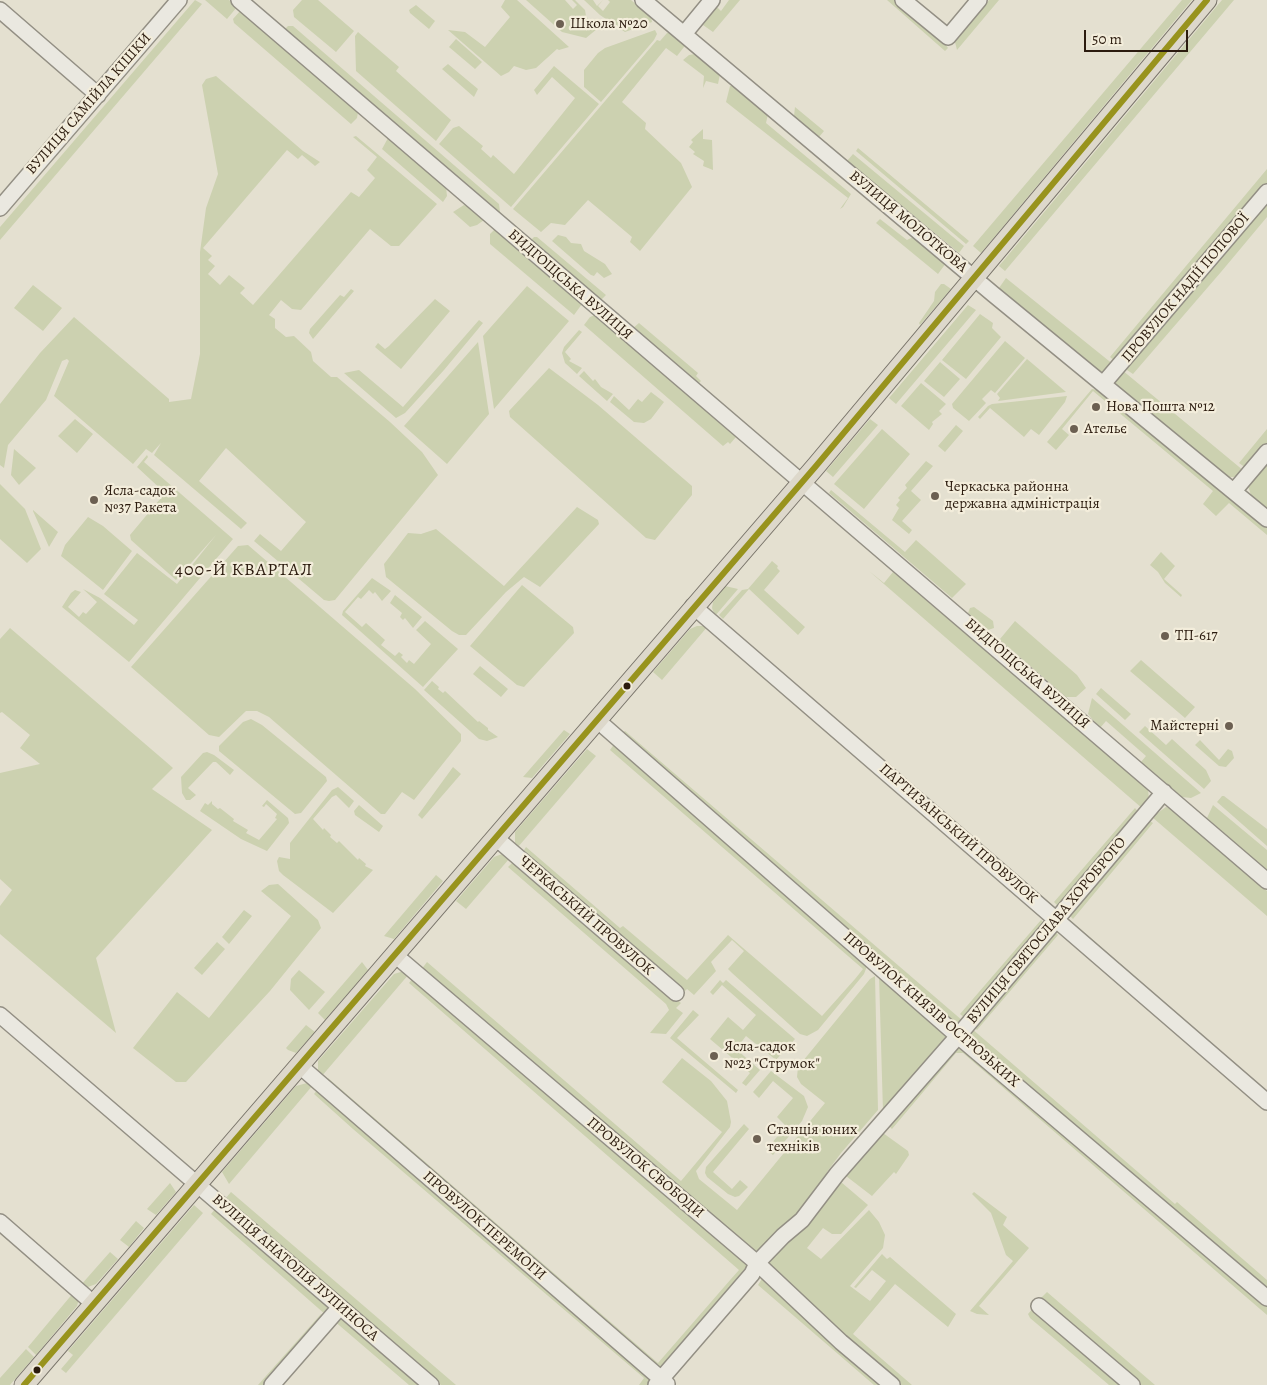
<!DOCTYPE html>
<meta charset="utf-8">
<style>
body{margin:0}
#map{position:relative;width:1267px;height:1385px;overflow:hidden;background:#e4e0d0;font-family:Alegreya,serif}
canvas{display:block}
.scale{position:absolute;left:1084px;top:30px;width:104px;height:22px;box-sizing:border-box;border:2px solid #2b1b0e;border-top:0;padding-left:6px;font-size:15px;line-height:18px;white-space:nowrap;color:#2b1b0e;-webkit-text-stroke:4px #f3eddb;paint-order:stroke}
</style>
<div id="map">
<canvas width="1267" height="1385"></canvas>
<div class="scale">50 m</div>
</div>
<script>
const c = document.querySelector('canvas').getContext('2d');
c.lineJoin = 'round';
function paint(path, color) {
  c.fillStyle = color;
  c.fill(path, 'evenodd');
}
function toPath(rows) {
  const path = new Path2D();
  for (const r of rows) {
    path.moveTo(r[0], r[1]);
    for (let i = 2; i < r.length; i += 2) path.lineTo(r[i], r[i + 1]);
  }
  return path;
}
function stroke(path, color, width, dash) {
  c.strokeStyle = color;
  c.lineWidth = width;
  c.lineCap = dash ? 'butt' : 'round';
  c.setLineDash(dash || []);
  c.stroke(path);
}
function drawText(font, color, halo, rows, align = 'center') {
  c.font = font + ' Alegreya,serif';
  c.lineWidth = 4.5;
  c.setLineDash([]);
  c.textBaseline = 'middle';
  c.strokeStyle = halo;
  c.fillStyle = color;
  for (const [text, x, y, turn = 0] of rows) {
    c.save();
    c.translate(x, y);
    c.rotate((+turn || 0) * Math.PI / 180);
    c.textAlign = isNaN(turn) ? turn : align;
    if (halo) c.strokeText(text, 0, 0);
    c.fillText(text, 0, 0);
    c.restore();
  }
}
const green = toPath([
 [195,0,202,4,0,240,0,227],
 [205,0,229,0,237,7,227,19],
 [302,0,318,0,354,31,336,52,294,17,293,10],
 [505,0,517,0,569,47,559,50,557,49,536,68,526,70,514,66,509,72,501,76,448,30,465,32,485,47,510,17,501,7],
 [526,0,565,0,573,9,577,5,572,0,575,0,585,10,586,16,597,29,586,38,562,32],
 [584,0,593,0,597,6,603,0,598,6,603,11,610,2,608,0,631,0,651,17,652,22,625,32,600,15],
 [729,0,740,0,713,32,703,25,704,21,716,6,721,11],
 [887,0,896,0,943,41,948,48,945,51],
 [989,0,999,0,957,50,955,42],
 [1182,0,1192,0,981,253,973,246],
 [1222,0,1234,0,1005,271,999,266],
 [416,5,435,21,429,29,410,13,409,10],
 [241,10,358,112,357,118,351,124,234,23,233,19],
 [288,26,293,26,499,204,500,212,498,213,284,30],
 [655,30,657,34,654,40,601,102,584,87,584,70,598,53,605,48],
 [358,32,399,67,396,71,451,120,436,141,356,71,355,36],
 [667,33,670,33,684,44,684,47,677,56,666,48,622,102,646,123,645,129,681,163,692,187,640,251,630,242,632,237,588,200,565,225,551,223,541,232,513,209,657,40,660,41],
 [456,39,482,62,475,69,449,47],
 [695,54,720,74,718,84,706,81,703,88,704,76,683,60,689,55],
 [448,64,478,89,474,97,442,69],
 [554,66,599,104,511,207,439,144,453,128,459,126,483,146,481,149,491,158,493,155,514,174,575,98,552,77,537,95,534,90],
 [216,76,303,151,320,162,315,166,302,155,298,159,287,150,203,248,212,256,208,260,215,266,208,274,220,285,229,275,245,288,240,293,253,305,351,192,359,197,375,178,367,170,377,157,353,137,356,136,437,204,399,246,391,246,370,229,301,310,292,309,281,300,269,315,275,319,275,328,286,337,294,336,311,352,313,361,331,377,337,377,390,422,422,452,438,475,335,600,329,601,324,600,254,541,260,534,281,551,306,522,226,448,199,481,247,523,241,529,154,455,161,443,152,453,146,449,133,464,54,396,69,361,67,359,62,361,46,400,8,445,4,468,0,465,0,404,40,353,74,317,169,399,169,402,191,399,200,354,200,252,206,208,218,174,202,85,206,79],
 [730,86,734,86,768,114,766,123,851,194,843,207,840,209,848,198,726,102],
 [795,107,824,131,819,137,794,116],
 [703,129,703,139,712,140,713,170,703,166,704,161,693,154,695,152,689,147,693,142,691,140],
 [388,138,446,187,447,196,443,202,382,149],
 [858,148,969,241,966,244,856,151],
 [853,154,964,246,959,253,847,161],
 [1267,169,1267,186,1117,363,1110,357],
 [1267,199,1267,217,1221,272,1133,374,1124,368],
 [464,205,469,207,484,220,477,225,470,227,453,212],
 [880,219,907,240,915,236,946,263,938,274,876,223],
 [495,229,582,304,574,315,490,244,490,234],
 [558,235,566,237,571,243,581,244,584,251,605,264,612,274,604,278,597,272,594,276,591,275,552,241],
 [534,237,537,237,606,295,600,301,530,241],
 [1006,278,1114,365,1101,372,1098,370,1003,292,999,288],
 [941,284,944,284,951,289,920,325,919,323,934,301,935,292],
 [33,285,62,308,43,331,14,308],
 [527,286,569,321,494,409,483,336],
 [351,289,354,291,313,339,309,333,310,329,340,295,344,297],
 [435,299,450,311,401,369,375,347,378,343,385,349,389,346],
 [968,305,976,310,896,404,889,398],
 [980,314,993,323,992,328,1001,337,966,379,942,360],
 [595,315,736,437,730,444,728,442,723,446,584,325,590,317],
 [479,320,483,323,444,370,405,413,396,418,344,373,359,370,403,407],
 [639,323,698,373,696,376,701,381,697,385,632,329],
 [579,330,582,332,565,352,571,359,569,361,582,368,577,374,565,363,562,353,564,347],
 [1005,341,1025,358,995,393,991,390,982,399,986,403,969,421,953,408,952,404],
 [478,342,489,414,447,464,404,426],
 [1027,359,1066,392,998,401,1000,398,997,394],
 [940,362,960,379,944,397,924,381],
 [549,368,598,405,692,486,692,495,655,540,646,538,510,417,509,411],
 [1122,370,1244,471,1234,477,1228,477,1116,386,1116,377],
 [584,371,593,381,595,379,601,387,613,394,607,401,579,376],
 [921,383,946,404,939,411,942,414,932,422,933,424,929,430,901,406],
 [1092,389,1097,390,1114,405,1117,403,1267,527,1267,535,1229,503,1216,516,1203,504,1213,491,1093,391,1062,429,1069,435,1056,450,1047,442],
 [651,392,664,402,651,419,644,423,634,422,610,402,614,396,629,410,638,399,642,402],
 [1067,396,1065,402,1039,435,1031,429,1024,437,990,408,980,419,978,417,988,406,992,404],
 [75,419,93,434,77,453,58,436],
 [870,419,878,425,833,477,826,471],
 [956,425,963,431,945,452,938,446],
 [882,429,910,454,864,509,834,484],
 [1267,429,1267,443,1246,468,1239,463],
 [14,449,36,468,19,485,11,475],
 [147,455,148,457,144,462,233,539,129,662,62,607,71,593,75,590,81,592,68,607,79,617,83,612,86,614,97,602,83,589,100,598,134,625,138,620,104,594,137,553,177,584,216,535,176,580,131,540,130,535,165,493,137,467],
 [926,461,933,466,911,491,921,500,902,521,912,530,909,534,892,520,899,508,896,505,900,500,898,498,907,488,905,485],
 [1267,464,1267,510,1252,498,1248,486,1254,475,1257,476],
 [0,484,25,509,41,549,27,563,0,539],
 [831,490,905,552,916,540,966,584,952,598,829,493],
 [577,507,598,520,599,524,540,587,524,577,506,592,466,635,459,635,452,631,386,577,384,564,408,533,421,534,436,529,504,586],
 [33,510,58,532,49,547,33,511],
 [88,517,103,526,132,551,103,590,61,556,65,545],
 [248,545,415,689,461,734,461,741,414,800,402,792,385,814,381,814,269,717,257,711,246,711,219,737,209,735,131,667,238,546],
 [1161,552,1175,566,1164,579,1182,595,1181,597,1165,583,1158,572,1150,565],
 [772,561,778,566,777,568,780,571,764,590,805,627,798,635,749,589,723,619,719,615,742,590,748,589],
 [869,571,884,583,893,572,1148,789,1149,799,1143,809],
 [372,578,391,591,382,601,375,592,373,594,369,590,361,599,358,597,345,612,362,627,366,623,385,640,381,645,395,656,399,652,403,655,401,657,407,663,409,660,414,664,431,644,416,630,425,621,458,649,423,687,342,615,343,611],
 [522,585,573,627,574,633,524,687,517,685,470,646],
 [725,586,738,589,715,616,712,608,713,602],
 [395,595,422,617,413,628,405,618,403,620,400,617,402,613,390,603],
 [974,607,993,621,994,628,988,630,968,613,970,608],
 [721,620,1058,910,1055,910,719,622],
 [1015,621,1077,675,1086,688,1076,697,1066,697,1001,641,1000,639],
 [697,626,708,626,662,680,653,672,690,629],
 [10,628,165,761,173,768,152,789,212,830,96,958,116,1033,0,934,0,906,12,890,0,879,0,773,40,764,20,748,30,735,2,712,0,713,0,639],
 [1141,660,1195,707,1185,718,1130,671],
 [480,666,508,689,501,697,473,674],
 [432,681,439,687,438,689,443,693,445,691,478,722,479,721,488,728,488,730,498,737,487,741,479,739,424,690],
 [1101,688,1131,714,1125,720,1096,694],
 [1092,698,1201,793,1191,798,1182,797,1141,762,1146,756,1106,721,1100,728,1088,714],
 [251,719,262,725,326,777,327,781,301,813,295,814,219,751,219,746,243,722],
 [1145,726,1166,745,1172,739,1206,770,1211,781,1204,789,1139,732],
 [564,730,570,734,532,778,523,777],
 [625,731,963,1021,956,1024,950,1022,622,733],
 [1200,740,1219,760,1228,749,1232,751,1234,758,1226,767,1219,766,1195,745],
 [615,743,867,966,864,974,818,1030,807,1036,800,1034,732,973,728,969,744,951,732,940,711,962,716,971,694,995,687,989,683,993,523,852,526,847,620,928,623,926,687,980,728,935,822,1016,855,979,863,969,610,750],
 [587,749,596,756,518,847,515,843,515,832],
 [207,752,214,755,234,770,230,775,216,762,213,762,188,788,196,795,190,800,186,800,182,793,181,777,203,753],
 [453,767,461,774,422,819,418,815],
 [338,787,354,801,349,808,336,795,332,797,313,819,323,830,324,828,331,835,330,837,337,843,339,841,358,860,359,858,366,864,365,866,373,870,333,913,283,875,279,871,277,861,279,857,290,859,290,843,332,790],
 [1222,796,1224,796,1267,829,1267,846,1217,802],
 [267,800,288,818,289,823,267,851,241,839,200,811,205,803,208,805,212,801,212,804,218,809,220,808,234,819,233,821,248,830,246,833,259,840,277,819,275,818,277,814,266,804,264,807,262,806],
 [359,805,383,826,379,832,355,815,354,811],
 [1213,805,1267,850,1267,871,1207,818],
 [1166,807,1170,808,1267,891,1267,916,1152,817],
 [1135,808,1139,813,1061,909,1054,902],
 [1148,820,1153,823,1073,919,1069,915],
 [502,854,509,859,466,909,456,901,494,857],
 [513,862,681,1003,676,1008,683,1013,666,1034,650,1033,669,1010,666,1004,508,867],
 [436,875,443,881,394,939,384,936],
 [278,884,318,920,321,928,270,991,186,1082,176,1082,133,1048,177,992,209,1018,291,916,261,891,269,885],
 [244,910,252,916,229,944,222,937],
 [1069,919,1267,1091,1267,1094,1071,925],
 [1041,920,1047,925,966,1019,960,1014],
 [1055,931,1058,935,977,1030,973,1026],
 [217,942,225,949,202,975,194,968],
 [362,962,368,970,325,1020,318,1013],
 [427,962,681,1181,722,1132,662,1082,682,1058,711,1081,727,1101,731,1122,730,1127,696,1171,699,1179,737,1210,825,1103,801,1084,797,1077,798,1067,870,979,875,976,878,1110,841,1153,827,1172,828,1178,797,1220,760,1250,754,1251,421,970],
 [299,970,325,992,309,1010,290,990,291,979],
 [404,971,409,974,321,1077,318,1071,318,1061,394,974],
 [879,975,948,1036,883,1112],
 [413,978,743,1258,749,1267,661,1371,325,1081,328,1078,658,1363,731,1279,739,1270,409,983],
 [720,980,723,983,726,980,795,1039,776,1060,746,1036,736,1049,760,1070,746,1086,742,1083,750,1073,710,1039,728,1017,743,1030,756,1015,722,985,713,995,710,992],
 [693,1010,699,1015,677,1038,738,1090,736,1093,670,1038],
 [306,1025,315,1032,296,1053,288,1050,286,1048],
 [971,1028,1175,1204,1177,1202,1267,1280,1267,1293,968,1036],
 [955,1048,967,1048,1267,1305,1267,1315,963,1053,956,1053,892,1129,889,1126],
 [771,1071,804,1096,808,1107,802,1121,773,1155,766,1150,786,1126,777,1117,793,1098,773,1081,759,1098,753,1092],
 [307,1083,313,1085,229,1184,222,1172,296,1086],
 [318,1089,651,1379,649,1385,639,1385,644,1378,353,1129,314,1094],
 [744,1124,749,1129,713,1172,732,1189,740,1180,748,1187,739,1196,735,1197,728,1194,707,1177,705,1173,706,1167],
 [883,1133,908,1151,909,1155,896,1174,894,1172,872,1196,846,1176,875,1137],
 [841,1182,868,1205,841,1234,832,1234,823,1228,807,1248,821,1259,869,1210,879,1222,885,1235,883,1248,850,1286,870,1301,886,1281,872,1270,856,1288,854,1287,882,1254,887,1259,890,1257,956,1314,948,1327,895,1284,853,1334,912,1385,899,1385,778,1281,769,1267,768,1261],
 [170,1183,176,1192,156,1215,147,1209],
 [231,1192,456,1385,441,1385,225,1199],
 [974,1192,1007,1217,1003,1225,1029,1248,979,1306,989,1315,977,1314,970,1311,1013,1261,1006,1255,991,1213,972,1194],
 [194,1205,203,1213,66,1373,61,1369,73,1355,68,1351],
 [216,1208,329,1305,330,1310,326,1315,211,1214],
 [136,1221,144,1228,129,1247,120,1240],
 [110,1252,118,1259,96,1284,88,1287,80,1286],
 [763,1277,886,1385,874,1385,758,1285],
 [74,1292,79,1299,77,1306,36,1355,28,1347],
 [1047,1292,1126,1360,1155,1385,1138,1385,1039,1300],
 [1034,1307,1124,1385,1109,1385,1030,1318,1028,1314],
 [321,1314,325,1317,265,1385,258,1385],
 [341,1315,421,1385,409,1385,333,1320],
 [26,1349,34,1357,10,1385,0,1385,0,1378]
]);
const minor = toPath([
 [239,0,1267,881],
 [643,0,993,294,1267,519],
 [903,0,948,37,979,0],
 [0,10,98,95],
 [684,34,712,0],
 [0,208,179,0],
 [1103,384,1267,192],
 [1234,491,1267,452],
 [693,606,1267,1102],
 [597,720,958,1036,1267,1298],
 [496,838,676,993],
 [395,955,757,1263,841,1342,892,1385],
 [0,1015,431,1385],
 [300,1066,667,1384],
 [0,1222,94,1304],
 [1039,1306,1132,1385],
 [272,1385,340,1307],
 [656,1385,752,1274,757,1263,783,1236,802,1220,837,1174,958,1036,1164,792]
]);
const major = toPath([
 [24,1385,816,466,1207,0]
]);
const bus1 = toPath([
 [24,1385,816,466,1207,0]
]);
const markers = [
 [560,24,5,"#6c6052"],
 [1096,407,5,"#6c6052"],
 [1074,429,5,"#6c6052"],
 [935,496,5,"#6c6052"],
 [94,500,5,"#6c6052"],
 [1165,636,5,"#6c6052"],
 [627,686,4.5,"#2b1b0e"],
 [1229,726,5,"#6c6052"],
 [714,1056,5,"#6c6052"],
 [757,1139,5,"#6c6052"],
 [37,1370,4.5,"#2b1b0e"]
];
const poiNames = [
 ["Школа №20",570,24],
 ["Нова Пошта №12",1106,407],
 ["Ательє",1084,429],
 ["Черкаська районна",945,487],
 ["державна адміністрація",945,504],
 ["Ясла-садок",104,491],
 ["№37 Ракета",104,508],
 ["ТП-617",1175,636],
 ["Майстерні",1219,726,"right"],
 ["Ясла-садок",724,1047],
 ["№23 \"Струмок\"",724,1064],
 ["Станція юних",767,1130],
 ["техніків",767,1147]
];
const streetNames = [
 ["ВУЛИЦЯ САМІЙЛА КІШКИ",89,104,-49],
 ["ВУЛИЦЯ МОЛОТКОВА",908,222,40],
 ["БИДГОЩСЬКА ВУЛИЦЯ",570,285,41],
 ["ПРОВУЛОК НАДІЇ ПОПОВОЇ",1186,288,-50],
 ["БИДГОЩСЬКА ВУЛИЦЯ",1027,674,41],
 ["ПАРТИЗАНСЬКИЙ ПРОВУЛОК",958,834,41],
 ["ЧЕРКАСЬКИЙ ПРОВУЛОК",586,916,41],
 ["ВУЛИЦЯ СВЯТОСЛАВА ХОРОБРОГО",1047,931,-50],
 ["ПРОВУЛОК КНЯЗІВ ОСТРОЗЬКИХ",931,1010,41],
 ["ПРОВУЛОК СВОБОДИ",645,1168,40],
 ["ПРОВУЛОК ПЕРЕМОГИ",484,1226,41],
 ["ВУЛИЦЯ АНАТОЛІЯ ЛУПИНОСА",295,1268,41]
];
const quarterNames = [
 ["400-Й КВАРТАЛ",244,571]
];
paint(green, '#ccd1b0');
stroke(minor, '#938f84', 18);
stroke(major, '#79746a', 21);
stroke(minor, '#eae8e0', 15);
stroke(major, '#ddd8cb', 19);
stroke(bus1, '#98931d', 6);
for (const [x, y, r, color] of markers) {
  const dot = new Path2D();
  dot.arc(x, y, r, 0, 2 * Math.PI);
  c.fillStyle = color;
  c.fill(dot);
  stroke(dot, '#f3eddb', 2);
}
drawText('15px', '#2b1b0e', '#f3eddb', poiNames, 'left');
drawText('15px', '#2b1b0e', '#f3eddb', streetNames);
c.letterSpacing = '1px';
drawText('18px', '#2b1b0e', '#f3eddb', quarterNames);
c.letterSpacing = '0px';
</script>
